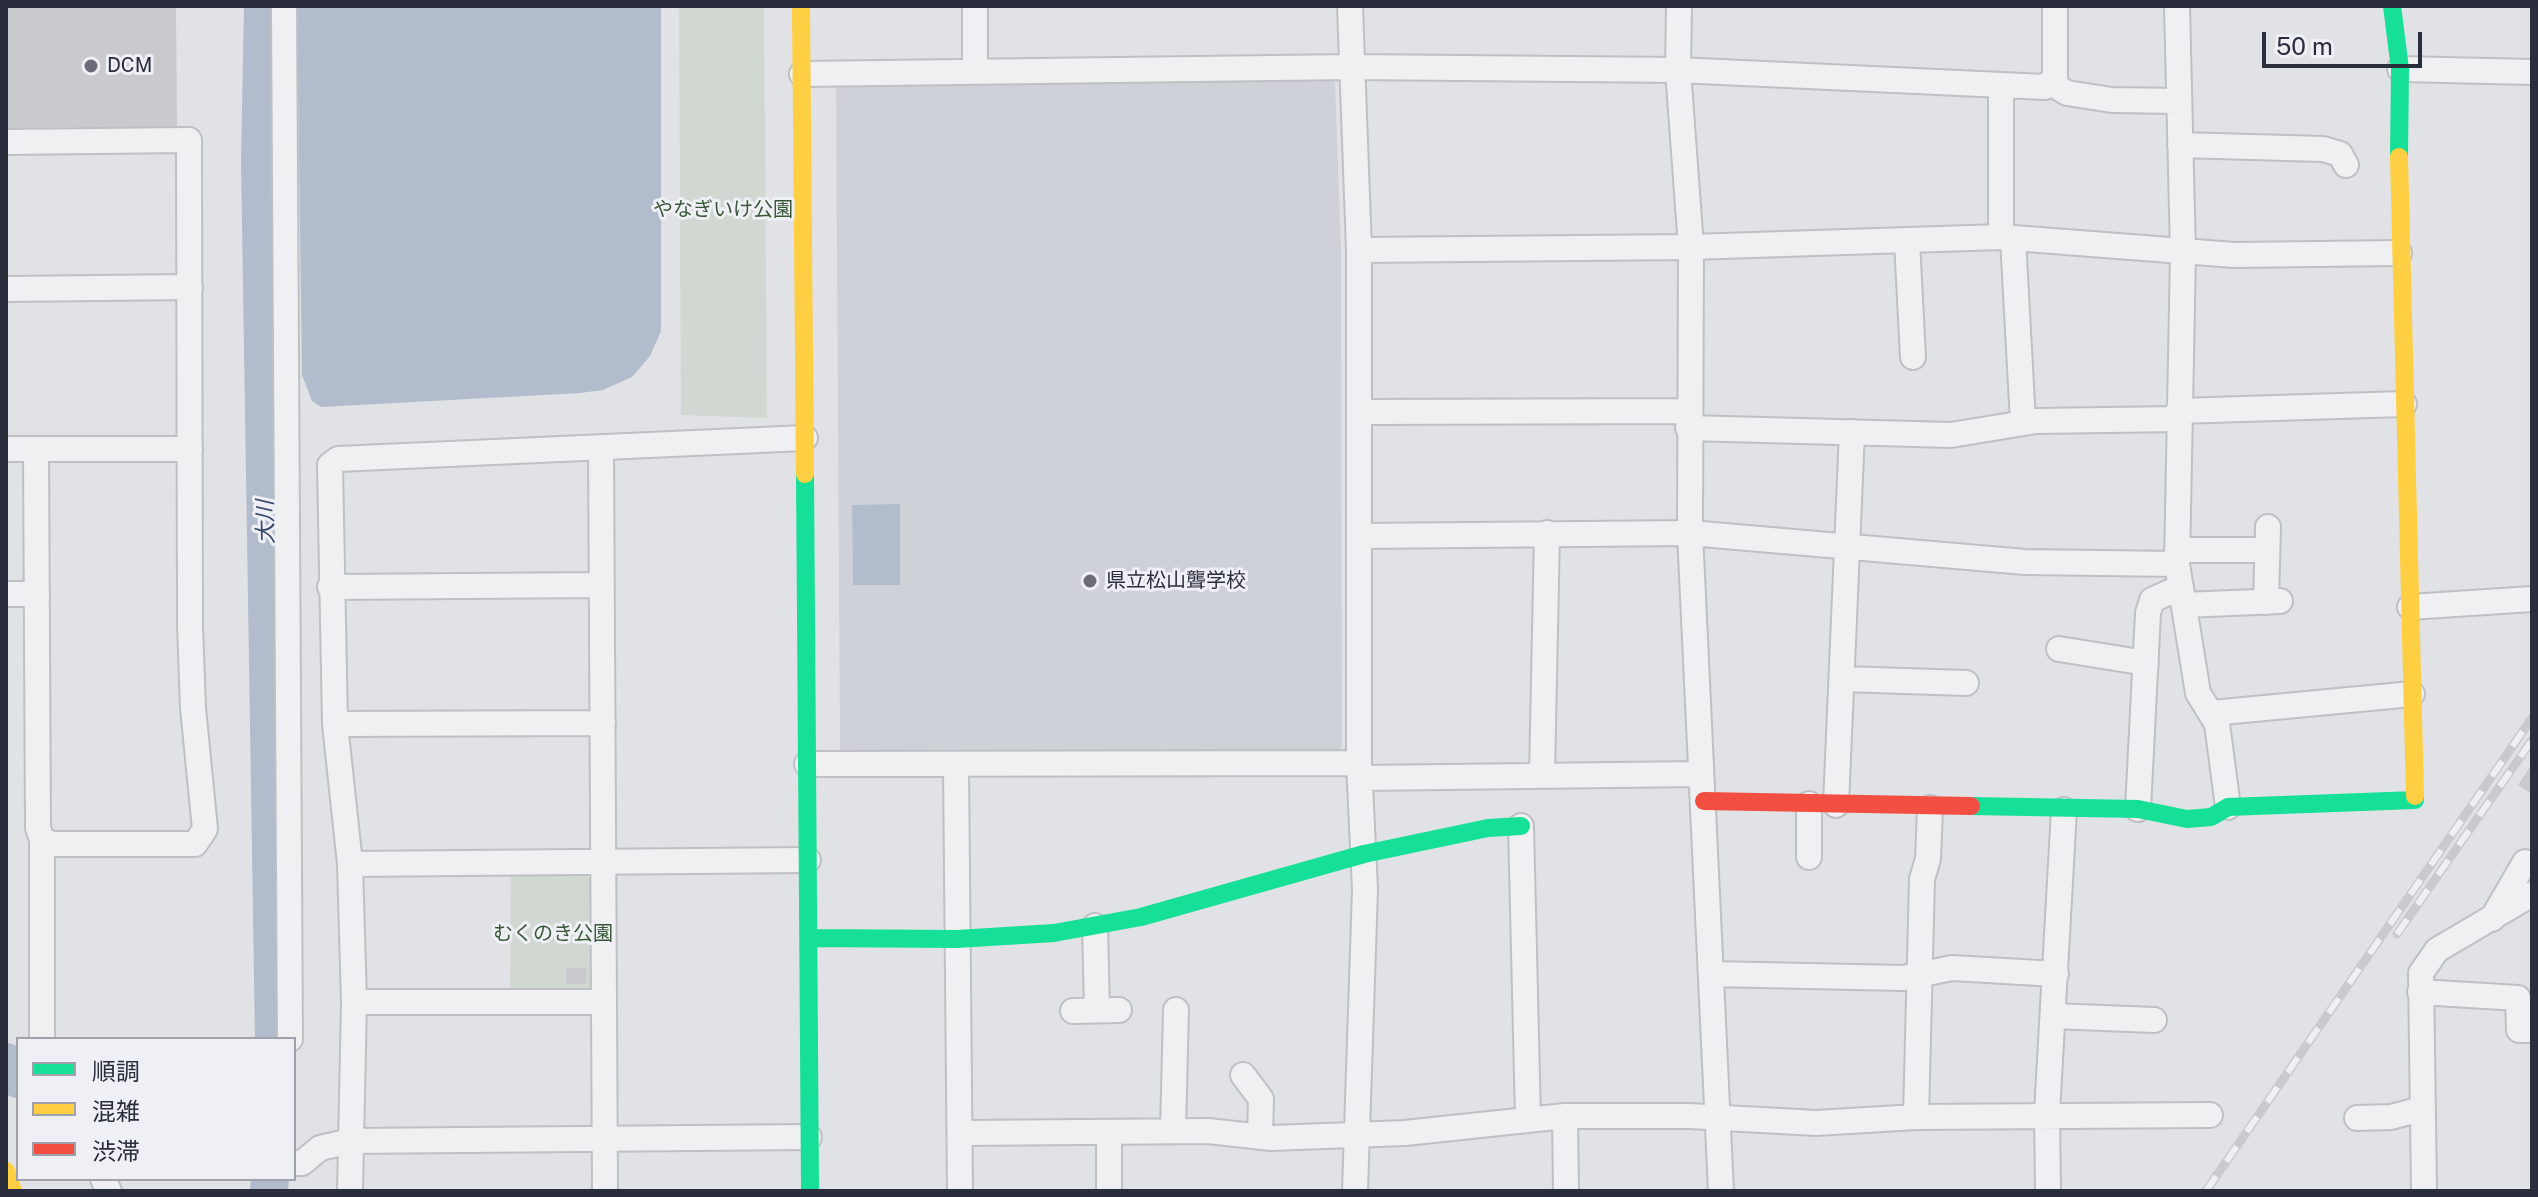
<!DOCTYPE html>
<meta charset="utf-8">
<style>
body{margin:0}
#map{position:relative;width:2538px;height:1197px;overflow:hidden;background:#e1e2e5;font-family:"Public Sans","Noto Sans JP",sans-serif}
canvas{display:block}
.frame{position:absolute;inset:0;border:8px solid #2a2e3c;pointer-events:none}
.legend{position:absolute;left:16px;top:1037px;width:280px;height:144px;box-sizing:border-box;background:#eef0f5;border:2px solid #a0a2ab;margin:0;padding:10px 14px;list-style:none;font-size:24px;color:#2a2e3c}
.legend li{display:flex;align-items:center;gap:16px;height:40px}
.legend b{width:40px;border:2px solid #a0a2ab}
.scale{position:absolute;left:2262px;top:32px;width:160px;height:36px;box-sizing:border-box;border:4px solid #2a2e3c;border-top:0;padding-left:10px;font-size:24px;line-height:28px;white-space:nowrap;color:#2a2e3c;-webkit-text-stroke:6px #eef0f5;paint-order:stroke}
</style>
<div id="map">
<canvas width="2538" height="1197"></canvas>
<div class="frame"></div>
<ul class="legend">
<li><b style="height:10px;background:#16e098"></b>順調</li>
<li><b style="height:10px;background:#ffcf43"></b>混雑</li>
<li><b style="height:10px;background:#f24e42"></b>渋滞</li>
</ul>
<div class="scale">50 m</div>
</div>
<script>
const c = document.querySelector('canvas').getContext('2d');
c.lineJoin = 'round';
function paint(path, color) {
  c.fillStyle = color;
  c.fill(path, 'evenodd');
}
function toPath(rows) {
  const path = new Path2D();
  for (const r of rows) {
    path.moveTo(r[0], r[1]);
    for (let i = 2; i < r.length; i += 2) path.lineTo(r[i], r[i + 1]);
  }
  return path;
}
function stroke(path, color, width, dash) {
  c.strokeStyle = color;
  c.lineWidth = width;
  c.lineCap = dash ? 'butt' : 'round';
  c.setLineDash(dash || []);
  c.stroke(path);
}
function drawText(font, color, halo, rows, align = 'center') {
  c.font = font + ' "Public Sans","Noto Sans JP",sans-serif';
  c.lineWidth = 6;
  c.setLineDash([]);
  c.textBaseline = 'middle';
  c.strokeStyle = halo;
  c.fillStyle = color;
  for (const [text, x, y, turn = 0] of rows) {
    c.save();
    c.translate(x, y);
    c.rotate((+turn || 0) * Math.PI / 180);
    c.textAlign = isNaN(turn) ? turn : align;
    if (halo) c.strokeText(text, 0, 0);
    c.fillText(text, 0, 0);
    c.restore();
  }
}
const built = toPath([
 [1330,77,1335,82,1341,249,1342,747,1334,754,848,757,840,749,836,89,844,80]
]);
const green = toPath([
 [679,6,764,6,767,418,681,415],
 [511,874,587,876,595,885,595,981,583,993,510,993]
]);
const water = toPath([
 [297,6,661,6,661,331,650,356,632,377,603,390,580,393,321,407,312,401,302,375],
 [900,504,900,585,853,585,852,505]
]);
const river = toPath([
 [263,6,260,160,274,1039],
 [6,1062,18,1079],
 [269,1191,270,1179]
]);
const building = toPath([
 [6,6,176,6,177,127,6,128],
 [2532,764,2532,794,2518,785],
 [566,968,586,968,586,984,566,984]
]);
const street = toPath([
 [284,6,290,1039],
 [975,6,975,71],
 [1350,6,1359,250,1359,763,1365,889,1355,1191],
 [1679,6,1678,70,1691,247,1690,533,1721,1191],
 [2177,6,2183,253,2177,564,2198,693,2217,724,2228,807],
 [2400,69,2532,72],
 [802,74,1352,67,1678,70,2045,87,2055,78,2055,6],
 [2052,84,2067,93,2112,100,2179,101],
 [2001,87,2001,237],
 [6,142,189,140,190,625,193,708,205,829,195,844,53,844,42,840,38,828,36,450],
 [2180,145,2323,149,2340,154,2346,165],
 [2013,239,2023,422],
 [1907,241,1913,357],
 [1359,250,1691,247,2001,237,2234,255,2399,253],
 [6,289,190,287],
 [2178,411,2404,404],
 [1359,412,1688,411],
 [1688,428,1951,435,2036,421,2178,419],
 [601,447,605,1191],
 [6,449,190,449],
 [1360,536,1690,533,2025,562,2177,564],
 [2177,550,2267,550],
 [330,587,601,585],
 [6,594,37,594],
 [2266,602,2268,527],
 [2184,605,2280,601],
 [2410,607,2532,599],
 [2059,649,2146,663],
 [1843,679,1966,683],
 [2212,713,2412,694],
 [335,724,603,723],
 [807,764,1359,763],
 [956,766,960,1191],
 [1542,775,1547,533],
 [1360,778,1700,774],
 [1836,805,1852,432],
 [2138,809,2148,613,2152,600,2181,587],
 [1521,826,1528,1118],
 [42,840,42,1039],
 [1809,857,1809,804],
 [350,864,808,860],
 [2492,919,2525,862],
 [1095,926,1097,1010],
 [1711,974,1903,978,1952,968,2056,974],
 [2420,992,2518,998,2519,1030,2532,1030],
 [354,1002,604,1002],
 [1073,1011,1119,1010],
 [2053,1016,2154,1020],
 [1243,1075,1261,1099,1260,1137],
 [1565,1116,1566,1191],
 [1916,1117,2210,1115],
 [2357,1118,2391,1117,2421,1109],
 [1173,1131,1176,1010],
 [961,1133,1208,1131,1271,1138,1405,1133,1565,1116,1689,1116,1816,1123,1916,1117,1922,879,1928,859,1930,808],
 [294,1163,302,1163,320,1148,351,1141,809,1137],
 [103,1179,109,1191],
 [350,1191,354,1002,350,864,335,724,330,465,338,459,805,438],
 [1109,1191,1109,1132],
 [2048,1191,2047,1113,2064,810],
 [2424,1191,2421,973,2437,950,2532,894]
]);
const fast = toPath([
 [2392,6,2400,69,2399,157],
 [805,474,810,1191],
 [1971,806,2138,809,2187,819,2211,817,2228,807,2415,800,2415,796],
 [809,938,957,939,1054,933,1141,917,1364,854,1488,828,1521,826]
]);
const slow = toPath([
 [801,6,805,474],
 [2399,157,2415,796],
 [6,1171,13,1191]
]);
const jam = toPath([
 [1704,801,1971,806]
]);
const rail = toPath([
 [2397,934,2532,740],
 [2206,1191,2532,718]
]);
const markers = [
 [91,66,8,"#6a6d77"],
 [1090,581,8,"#6a6d77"]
];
const poiNames = [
 ["DCM",107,66],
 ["県立松山聾学校",1106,581]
];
const parkNames = [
 ["やなぎいけ公園",723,210],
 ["むくのき公園",553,934]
];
const waterNames = [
 ["大川",266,522,-91]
];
paint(built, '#cfd1d8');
paint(green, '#d0d8d1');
paint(water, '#b2bccd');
stroke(river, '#b2bccd', 38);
paint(building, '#c9cacd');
stroke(street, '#bfc0c3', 28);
stroke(street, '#f0f0f2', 24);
stroke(fast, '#16e098', 18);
stroke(slow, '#ffcf43', 18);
stroke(jam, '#f24e42', 18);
stroke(rail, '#c9cacd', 9);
stroke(rail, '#eef0f5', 6, [18]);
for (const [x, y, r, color] of markers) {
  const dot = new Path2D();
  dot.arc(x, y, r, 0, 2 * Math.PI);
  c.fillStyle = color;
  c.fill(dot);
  stroke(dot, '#eef0f5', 3);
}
drawText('20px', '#2a2e3c', '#eef0f5', poiNames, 'left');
drawText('20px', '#3a5738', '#eef0f5', parkNames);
drawText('italic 22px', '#38486c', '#eef0f5', waterNames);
</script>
